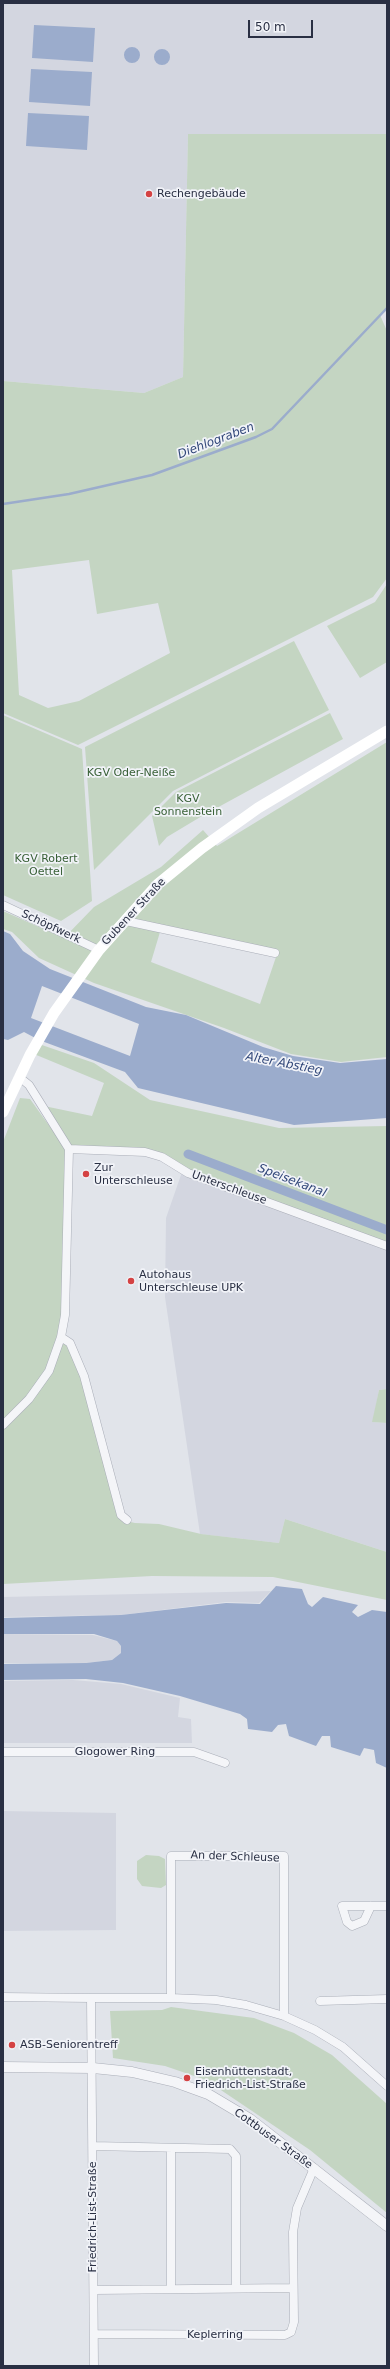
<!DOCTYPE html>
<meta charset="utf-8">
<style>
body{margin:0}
#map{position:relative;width:390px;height:2369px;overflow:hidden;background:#e1e4ea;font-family:"DejaVu Sans",sans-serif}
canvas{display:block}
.frame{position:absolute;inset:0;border:4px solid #292f43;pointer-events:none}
.scale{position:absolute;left:248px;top:20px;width:65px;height:18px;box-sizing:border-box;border:2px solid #292f43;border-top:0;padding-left:5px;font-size:12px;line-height:14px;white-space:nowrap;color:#292f43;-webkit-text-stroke:3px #f1f3f8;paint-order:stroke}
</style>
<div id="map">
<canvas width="390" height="2369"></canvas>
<div class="frame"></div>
<div class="scale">50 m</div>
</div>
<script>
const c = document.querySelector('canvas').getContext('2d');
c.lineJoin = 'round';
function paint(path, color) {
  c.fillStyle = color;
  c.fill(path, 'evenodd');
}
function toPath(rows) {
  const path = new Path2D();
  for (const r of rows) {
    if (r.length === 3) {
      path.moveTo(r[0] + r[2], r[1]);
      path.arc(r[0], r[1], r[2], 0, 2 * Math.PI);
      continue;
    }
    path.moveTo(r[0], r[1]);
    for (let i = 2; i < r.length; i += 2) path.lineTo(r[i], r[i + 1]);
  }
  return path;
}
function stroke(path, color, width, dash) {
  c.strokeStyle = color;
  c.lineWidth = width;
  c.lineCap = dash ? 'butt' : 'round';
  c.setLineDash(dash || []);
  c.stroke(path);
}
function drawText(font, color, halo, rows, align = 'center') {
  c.font = font + ' "DejaVu Sans",sans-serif';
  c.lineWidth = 3.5;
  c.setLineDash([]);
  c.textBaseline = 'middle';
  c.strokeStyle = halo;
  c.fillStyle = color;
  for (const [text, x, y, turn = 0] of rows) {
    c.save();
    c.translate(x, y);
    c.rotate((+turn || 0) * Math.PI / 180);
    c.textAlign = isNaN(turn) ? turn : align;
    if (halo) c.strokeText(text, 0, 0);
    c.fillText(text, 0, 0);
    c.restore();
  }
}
const built = toPath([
 [3,3,387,3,387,134,188,134,183,377,144,393,3,381],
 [182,1172,387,1249,387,1389,379,1390,373,1422,387,1423,387,1552,285,1519,279,1543,200,1534,165,1297,166,1218],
 [271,1591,259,1603,226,1602,121,1615,3,1617,3,1597],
 [3,1634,93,1635,117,1641,121,1646,121,1653,112,1660,86,1663,3,1663],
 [73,1680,121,1684,180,1698,178,1717,191,1719,192,1743,3,1743,3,1681],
 [3,1811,116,1813,116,1930,3,1931]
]);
const green = toPath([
 [188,134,387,134,387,310,380,315,387,331,387,578,373,597,78,745,3,713,3,381,144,393,183,377],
 [89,560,97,614,158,603,170,653,79,701,48,708,19,695,12,570],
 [387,584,387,662,360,678,327,626,375,602],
 [294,641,329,710,173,791,94,870,85,747],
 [330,713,343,739,202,816,167,837,159,846,152,816,176,792],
 [3,715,82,749,92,901,61,921,3,895],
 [387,742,387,1057,341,1062,291,1054,224,1028,94,983,39,958,12,932,3,929,3,911,64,938,94,907,161,867,203,830,217,846],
 [160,932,276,957,260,1004,151,962],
 [39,1044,94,1063,150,1100,279,1128,387,1126,387,1245,190,1172,164,1156,70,1147,44,1106,92,1116,104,1083,34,1054],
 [20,1098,30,1099,66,1149,63,1305,59,1338,47,1371,26,1398,3,1423,3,1142],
 [63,1340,69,1345,81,1377,121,1520,135,1523,159,1524,201,1534,279,1543,285,1519,387,1552,387,1600,273,1577,152,1576,3,1584,3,1429,31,1402],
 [387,1389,387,1423,372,1422,379,1390],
 [146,1855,159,1856,165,1859,166,1885,161,1888,142,1886,137,1879,137,1861],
 [171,2007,254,2018,294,2033,332,2055,387,2104,387,2213,310,2150,206,2080,165,2066,113,2058,110,2011,162,2010]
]);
const water = toPath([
 [34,25,95,28,93,62,32,58],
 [132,55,8],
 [162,57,8],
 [31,69,92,72,90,106,29,102],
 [28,113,89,116,87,150,26,146],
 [3,931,10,934,23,951,50,969,146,1007,186,1015,263,1047,293,1056,340,1063,387,1059,387,1118,294,1125,138,1088,125,1072,39,1040,24,1032,8,1040,3,1039],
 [42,986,139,1024,130,1056,31,1018],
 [276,1586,302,1589,308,1604,312,1607,323,1597,358,1605,352,1612,358,1617,372,1610,387,1612,387,1768,376,1763,374,1750,364,1748,360,1756,331,1747,330,1736,322,1736,316,1746,289,1736,286,1724,278,1725,272,1732,248,1729,247,1719,240,1714,180,1696,123,1683,86,1679,3,1680,3,1664,86,1663,112,1660,121,1653,121,1646,117,1641,94,1634,3,1634,3,1618,121,1615,226,1603,260,1604]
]);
const stream = toPath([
 [3,504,69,494,152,475,256,437,272,429,387,308]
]);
const canal = toPath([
 [188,1154,387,1230]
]);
const minor = toPath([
 [3,905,99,950],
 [126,921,275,953],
 [19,1077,29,1085,69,1149,145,1152,162,1157,188,1173,387,1246],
 [61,1337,70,1343,84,1376,121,1515,127,1520],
 [3,1425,29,1399,49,1371,61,1337,65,1315,69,1149],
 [3,1752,194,1752,225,1763],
 [371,1906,364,1921,352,1926,347,1922,342,1906,387,1906],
 [3,1997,91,1998,94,2366],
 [91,1998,171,1998,216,2000,246,2005,284,2016,315,2030,343,2047,387,2086],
 [171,1998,171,1856,284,1856,284,2016],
 [320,2001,387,1999],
 [93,2146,230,2149,236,2156,236,2288],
 [171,2148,171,2289],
 [94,2290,293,2288],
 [94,2334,285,2335,291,2332,294,2322,293,2232,297,2208,314,2168]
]);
const tertiary = toPath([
 [3,2067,93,2068,132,2072,175,2082,208,2094,250,2119,387,2226]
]);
const secondary = toPath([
 [3,1112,30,1055,54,1013,99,950,158,884,202,848,258,808,387,731]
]);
const markers = [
 [149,194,4,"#d44243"],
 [86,1174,4,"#d44243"],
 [131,1281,4,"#d44243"],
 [12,2045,4,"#d44243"],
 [187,2078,4,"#d44243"]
];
const poiNames = [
 ["Rechengebäude",157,194],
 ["Zur",94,1168],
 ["Unterschleuse",94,1181],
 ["Autohaus",139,1275],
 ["Unterschleuse UPK",139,1288],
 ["ASB-Seniorentreff",20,2045],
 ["Eisenhüttenstadt,",195,2072],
 ["Friedrich-List-Straße",195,2085]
];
const parkNames = [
 ["KGV Oder-Neiße",131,773],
 ["KGV",188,799],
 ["Sonnenstein",188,812],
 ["KGV Robert",46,859],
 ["Oettel",46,872]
];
const streetNames = [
 ["Gubener Straße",134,912,-47],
 ["Schöpfwerk",51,927,25],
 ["Unterschleuse",229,1188,20],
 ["Glogower Ring",115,1752],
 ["An der Schleuse",235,1857,2],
 ["Cottbuser Straße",273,2139,36],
 ["Friedrich-List-Straße",93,2217,-90],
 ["Keplerring",215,2335]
];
const waterNames = [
 ["Diehlograben",216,441,-21],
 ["Alter Abstieg",284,1064,11],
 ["Speisekanal",292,1181,21]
];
paint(built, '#d3d6e0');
paint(green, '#c4d5c2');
paint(water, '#9baccc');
stroke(stream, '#9baccc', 2.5);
stroke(canal, '#9baccc', 9);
stroke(minor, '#aaaeb8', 9);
stroke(tertiary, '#aaaeb8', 11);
stroke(minor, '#f4f5f8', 8);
stroke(tertiary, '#f4f5f8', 10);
stroke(secondary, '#fff', 11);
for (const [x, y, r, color] of markers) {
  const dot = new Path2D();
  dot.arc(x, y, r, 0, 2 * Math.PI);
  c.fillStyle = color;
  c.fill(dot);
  stroke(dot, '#f1f3f8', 1.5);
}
drawText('11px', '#292f43', '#f1f3f8', poiNames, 'left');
drawText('11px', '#375f35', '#f1f3f8', parkNames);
drawText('11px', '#292f43', '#f1f3f8', streetNames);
drawText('italic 12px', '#314779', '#f1f3f8', waterNames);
</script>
